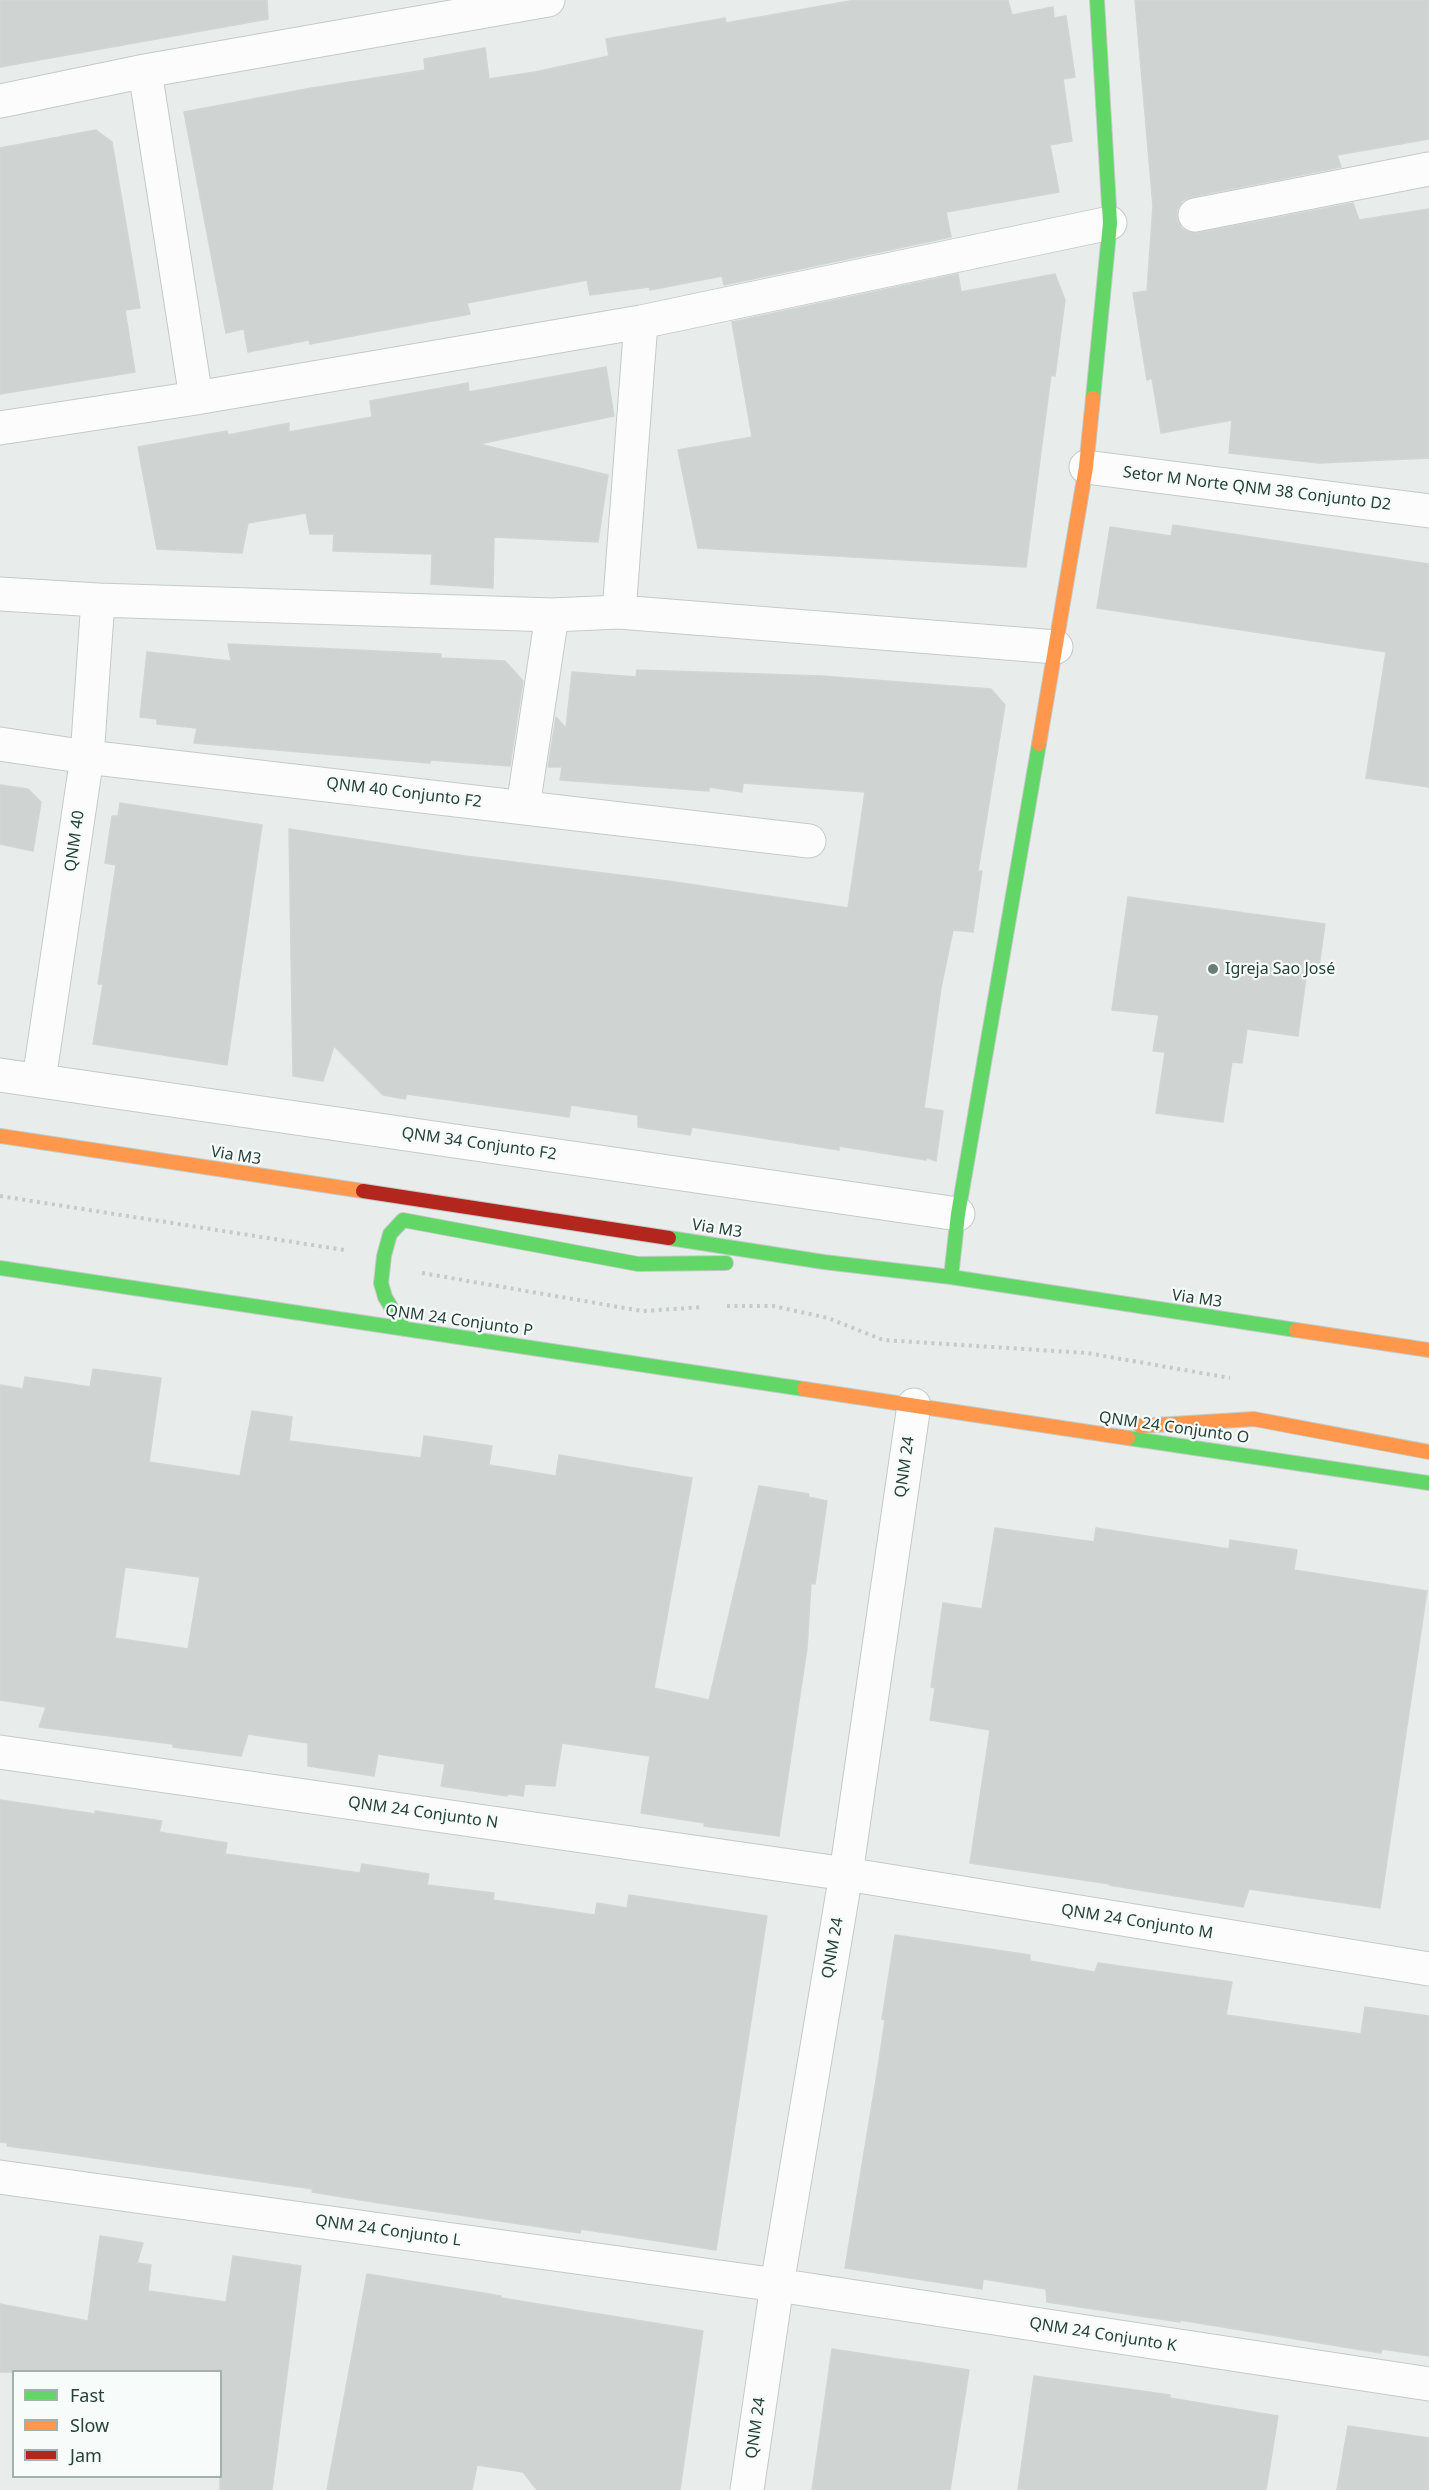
<!DOCTYPE html>
<meta charset="utf-8">
<style>
body{margin:0}
#map{position:relative;width:1429px;height:2490px;overflow:hidden;background:#e8edeb;font-family:"Noto Sans",sans-serif}
canvas{display:block}
.legend{position:absolute;left:12px;top:2370px;width:210px;height:108px;box-sizing:border-box;background:#f7fbf9;border:2px solid #a3b1ad;margin:0;padding:8px 10px;list-style:none;font-size:18px;color:#24423a}
.legend li{display:flex;align-items:center;gap:12px;height:30px}
.legend b{width:30px;border:2px solid #a3b1ad}
</style>
<div id="map">
<canvas width="1429" height="2490"></canvas>
<ul class="legend">
<li><b style="height:8px;background:#63d668"></b>Fast</li>
<li><b style="height:8px;background:#ff974d"></b>Slow</li>
<li><b style="height:8px;background:#b3261e"></b>Jam</li>
</ul>
</div>
<script>
const c = document.querySelector('canvas').getContext('2d');
c.lineJoin = 'round';
function paint(path, color) {
  c.fillStyle = color;
  c.fill(path, 'evenodd');
}
function toPath(rows) {
  const path = new Path2D();
  for (const r of rows) {
    path.moveTo(r[0], r[1]);
    for (let i = 2; i < r.length; i += 2) path.lineTo(r[i], r[i + 1]);
  }
  return path;
}
function stroke(path, color, width, dash) {
  c.strokeStyle = color;
  c.lineWidth = width;
  c.lineCap = dash ? 'butt' : 'round';
  c.setLineDash(dash || []);
  c.stroke(path);
}
function drawText(font, color, halo, rows, align = 'center') {
  c.font = font + ' "Noto Sans",sans-serif';
  c.lineWidth = 4.5;
  c.setLineDash([]);
  c.textBaseline = 'middle';
  c.strokeStyle = halo;
  c.fillStyle = color;
  for (const [text, x, y, turn = 0] of rows) {
    c.save();
    c.translate(x, y);
    c.rotate((+turn || 0) * Math.PI / 180);
    c.textAlign = isNaN(turn) ? turn : align;
    if (halo) c.strokeText(text, 0, 0);
    c.fillText(text, 0, 0);
    c.restore();
  }
}
const building = toPath([
 [0,0,267,0,268,19,0,67,0,0],
 [855,0,1008,0,1012,15,1053,7,1054,18,1066,16,1075,77,1063,79,1072,141,1050,145,1059,192,946,212,951,237,724,285,722,276,650,290,649,287,590,295,587,280,467,303,470,314,310,344,309,340,248,352,244,329,226,333,184,112,306,89,425,70,424,59,485,48,489,79,535,72,609,56,606,39,725,18,726,23,855,0],
 [1135,0,1429,0,1429,139,1337,155,1341,167,1191,197,1182,201,1177,210,1177,218,1181,228,1188,232,1198,233,1353,203,1359,220,1429,209,1429,458,1319,463,1229,453,1232,420,1161,433,1152,378,1147,380,1133,293,1147,291,1153,206,1135,0],
 [96,130,112,142,131,254,140,308,125,310,135,372,0,394,0,148,96,130],
 [958,274,961,292,1055,274,1065,300,1055,376,1051,375,1026,567,698,548,678,450,752,437,732,322,958,274],
 [606,367,614,416,479,444,608,475,598,542,494,537,493,588,431,584,432,554,333,551,334,534,310,534,306,513,248,523,242,553,157,549,138,447,227,431,228,435,289,423,289,432,372,417,370,401,468,383,469,392,606,367],
 [1173,525,1429,564,1429,787,1366,778,1386,652,1097,608,1110,527,1171,536,1173,525],
 [228,644,441,654,441,658,505,661,523,681,510,766,430,760,430,763,194,743,197,728,157,724,157,719,140,717,147,652,231,661,228,644],
 [637,670,822,676,991,689,1005,705,978,871,982,871,973,932,953,930,941,988,924,1108,943,1111,936,1161,927,1158,926,1160,839,1146,839,1150,692,1127,690,1135,638,1127,638,1115,571,1105,569,1117,407,1094,405,1099,383,1095,334,1046,323,1081,293,1076,289,829,465,856,668,881,848,908,865,792,743,783,742,792,709,787,709,791,560,780,562,767,548,767,556,717,566,728,572,672,636,677,637,670],
 [0,785,28,789,41,802,33,851,0,844,0,785],
 [120,803,262,825,227,1065,93,1044,103,984,98,984,116,865,105,863,112,816,118,816,120,803],
 [1128,897,1325,924,1318,974,1307,970,1298,1036,1247,1029,1242,1063,1232,1062,1223,1122,1156,1113,1165,1052,1153,1051,1159,1015,1112,1010,1128,897],
 [93,1369,161,1378,149,1462,240,1476,252,1411,292,1417,289,1441,421,1458,424,1436,492,1446,489,1465,556,1476,559,1455,692,1478,654,1688,709,1700,759,1486,809,1494,808,1497,827,1501,815,1584,811,1583,807,1648,779,1836,704,1826,705,1823,641,1813,650,1756,562,1743,555,1786,525,1784,523,1796,508,1794,507,1796,441,1786,445,1764,378,1754,374,1776,308,1766,308,1743,248,1734,241,1756,173,1747,173,1744,39,1727,46,1707,0,1700,0,1385,23,1389,25,1377,90,1387,93,1369],
 [125,1567,200,1577,188,1649,115,1638,125,1567],
 [995,1528,1094,1542,1096,1528,1229,1549,1230,1540,1297,1550,1294,1570,1427,1591,1380,1908,1249,1889,1243,1907,1109,1885,1110,1884,970,1863,990,1730,930,1720,935,1688,931,1687,943,1603,982,1609,995,1528],
 [0,1800,95,1814,95,1811,162,1821,159,1832,227,1843,225,1854,360,1873,362,1864,429,1874,427,1885,494,1893,493,1900,595,1915,597,1903,627,1908,629,1895,767,1916,716,2250,581,2229,580,2233,379,2203,312,2192,313,2189,45,2151,7,2146,8,2143,0,2142,0,1800],
 [895,1935,1030,1955,1030,1961,1095,1972,1098,1963,1232,1982,1226,2015,1361,2034,1365,2007,1429,2016,1429,2356,1382,2349,1381,2353,1180,2320,1180,2322,1047,2302,1046,2289,983,2279,982,2289,845,2268,876,2080,885,2020,882,2019,895,1935],
 [100,2236,143,2243,137,2263,151,2265,148,2291,226,2302,233,2256,301,2266,272,2490,220,2490,220,2372,0,2372,0,2304,88,2321,100,2236],
 [367,2274,501,2296,501,2298,703,2331,680,2490,537,2490,523,2472,477,2465,472,2490,327,2490,367,2274],
 [832,2349,969,2370,950,2490,812,2490,832,2349],
 [1034,2376,1170,2395,1170,2398,1278,2416,1266,2490,1018,2490,1034,2376],
 [1348,2426,1429,2438,1429,2490,1337,2490,1348,2426]
]);
const path = toPath([
 [0,1196,344,1250],
 [422,1273,642,1311,702,1307],
 [727,1306,773,1306,828,1318,883,1340,1087,1353,1230,1378]
]);
const street = toPath([
 [145,71,196,398],
 [0,101,145,71,548,0],
 [1195,215,1429,169],
 [0,428,196,398,641,322,1110,223],
 [1086,467,1429,511],
 [0,594,98,600,552,615,619,612,1056,647],
 [619,612,641,322],
 [0,744,87,757,809,841],
 [523,807,552,615],
 [0,1075,958,1214],
 [39,1080,87,757,98,600],
 [0,1752,846,1874,1429,1969],
 [0,2177,777,2285,1429,2384],
 [747,2490,777,2285,846,1874,914,1405]
]);
const fast = toPath([
 [1093,398,1110,223,1097,0],
 [669,1238,824,1262,951,1277,1296,1330],
 [0,1268,804,1389],
 [951,1277,958,1214,1039,744],
 [404,1329,385,1297,381,1283,384,1256,390,1234,403,1220,638,1264,726,1263],
 [1128,1438,1429,1483]
]);
const slow = toPath([
 [1039,744,1086,467,1093,398],
 [0,1136,363,1191],
 [1296,1330,1429,1350],
 [804,1389,1128,1438],
 [1140,1426,1254,1419,1429,1452]
]);
const jam = toPath([
 [363,1191,669,1238]
]);
const markers = [
 [1213,969,6,"#697e78"]
];
const streetNames = [
 ["Setor M Norte QNM 38 Conjunto D2",1257,489,7],
 ["QNM 40 Conjunto F2",404,793,7],
 ["QNM 40",75,841,-82],
 ["QNM 34 Conjunto F2",479,1144,8],
 ["Via M3",236,1156,9],
 ["Via M3",717,1229,9],
 ["Via M3",1197,1299,8],
 ["QNM 24 Conjunto P",459,1321,8],
 ["QNM 24 Conjunto O",1174,1428,8],
 ["QNM 24",905,1467,-82],
 ["QNM 24 Conjunto N",423,1813,8],
 ["QNM 24 Conjunto M",1137,1922,9],
 ["QNM 24",833,1948,-80],
 ["QNM 24 Conjunto L",388,2231,8],
 ["QNM 24 Conjunto K",1103,2335,9],
 ["QNM 24",756,2428,-82]
];
const poiNames = [
 ["Igreja Sao José",1225,969]
];
paint(building, '#cfd4d2');
stroke(building, '#d1d6d4', 1.5);
stroke(street, '#c5cac8', 35);
stroke(fast, '#c3cbc8', 16);
stroke(slow, '#c3cbc8', 16);
stroke(jam, '#c3cbc8', 16);
stroke(path, '#c3ccca', 4, [3, 4.5]);
stroke(street, '#fcfcfc', 33);
stroke(fast, '#63d668', 14);
stroke(slow, '#ff974d', 14);
stroke(jam, '#b3261e', 14);
for (const [x, y, r, color] of markers) {
  const dot = new Path2D();
  dot.arc(x, y, r, 0, 2 * Math.PI);
  c.fillStyle = color;
  c.fill(dot);
  stroke(dot, '#f7fbf9', 2);
}
drawText('16px', '#24423a', '#f7fbf9', streetNames);
drawText('16px', '#24423a', '#f7fbf9', poiNames, 'left');
</script>
